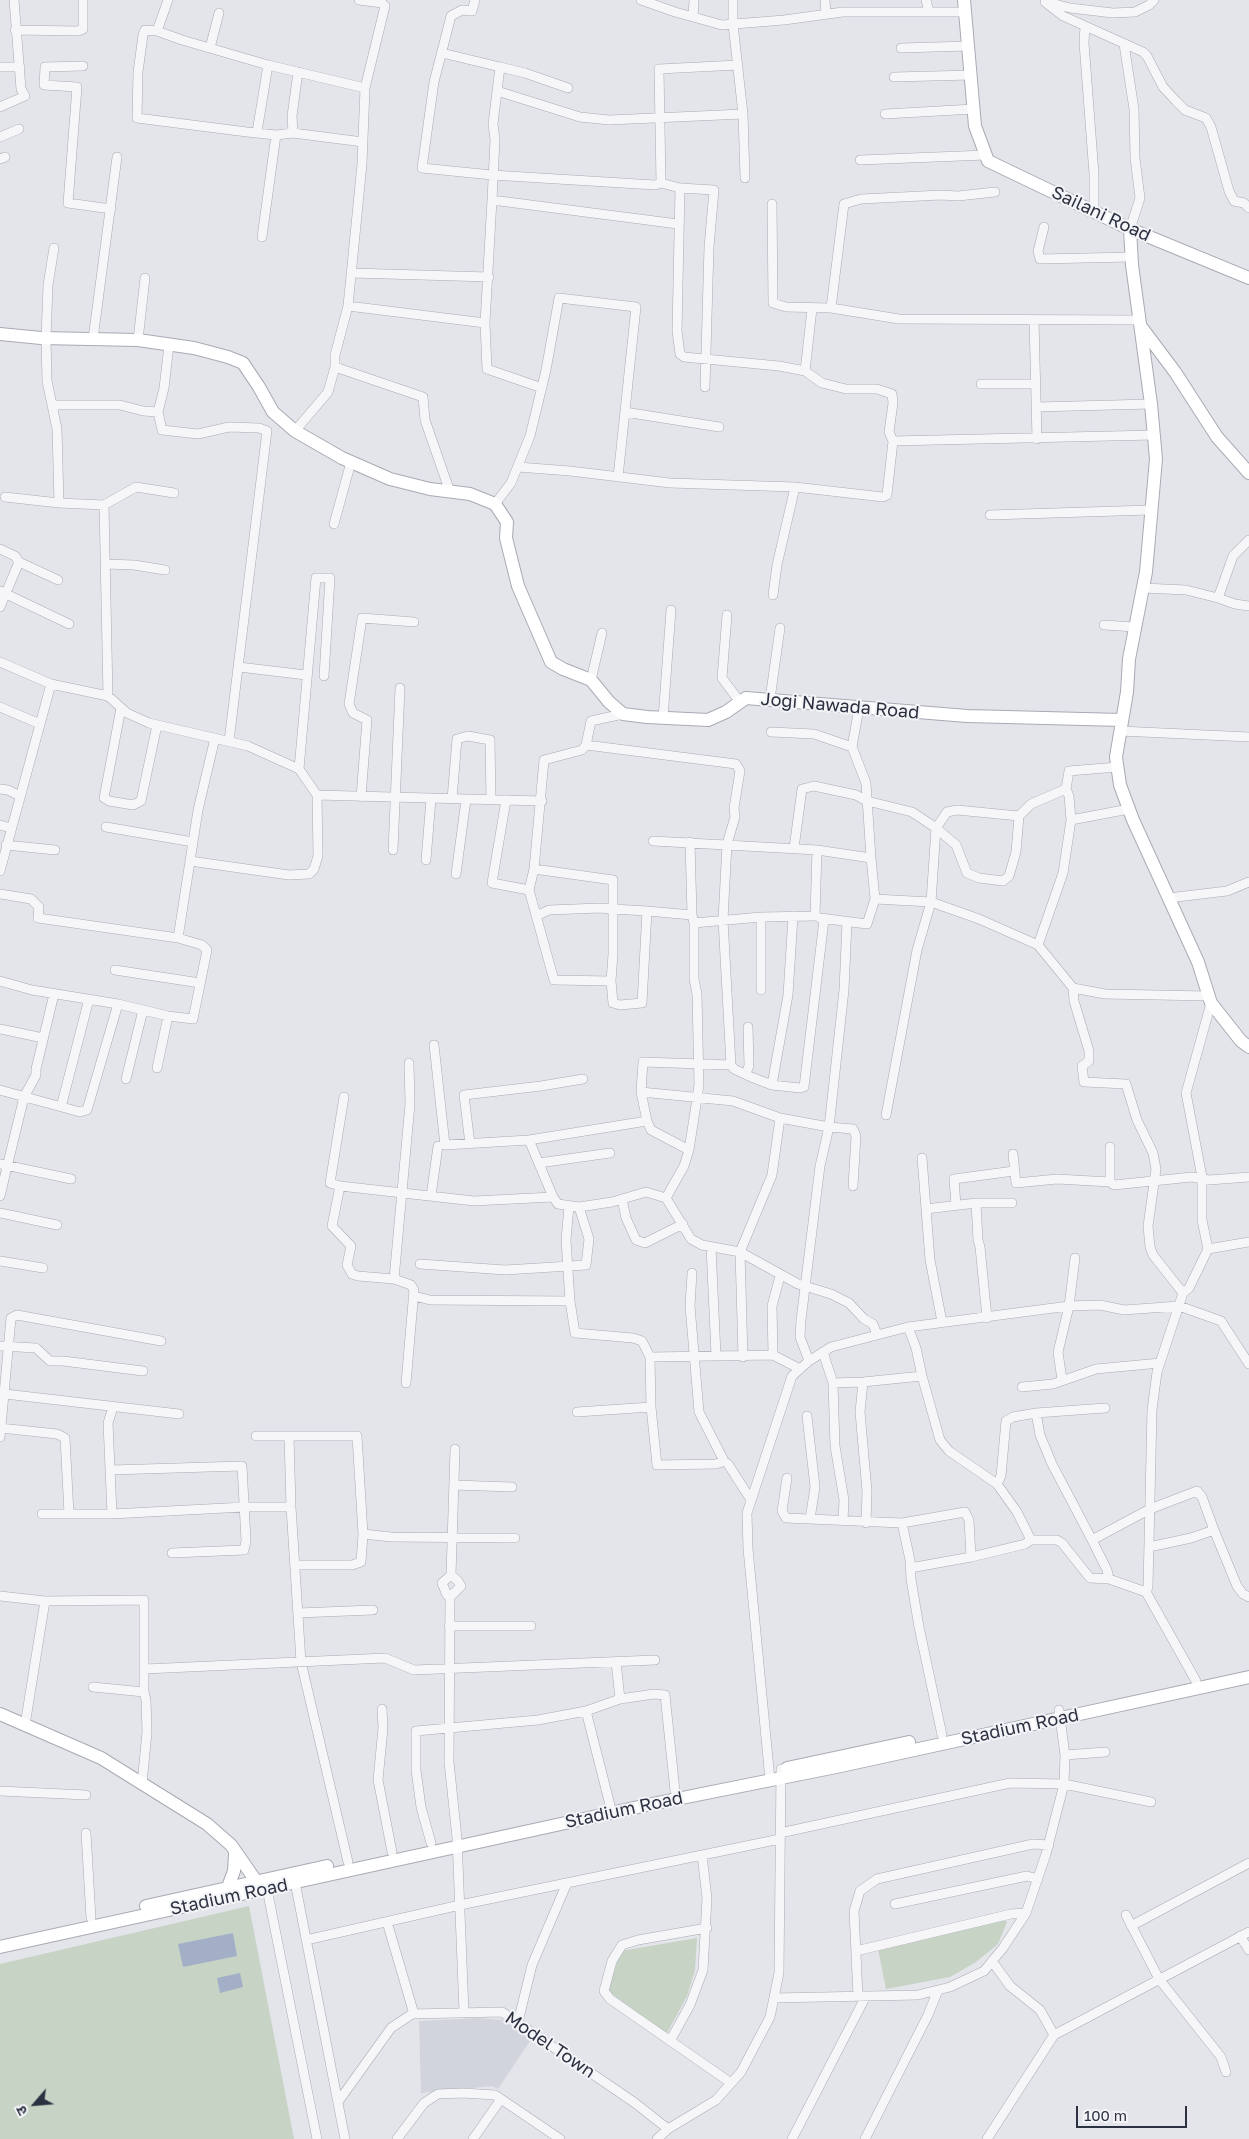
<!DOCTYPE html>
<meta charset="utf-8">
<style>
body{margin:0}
#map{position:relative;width:1249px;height:2139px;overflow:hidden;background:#e3e5ea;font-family:"Golos Text","Noto Sans Devanagari",sans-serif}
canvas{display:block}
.north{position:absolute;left:10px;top:2079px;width:50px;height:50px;-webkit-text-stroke:4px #f3f4f7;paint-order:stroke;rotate:243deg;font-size:14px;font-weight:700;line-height:20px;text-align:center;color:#2c3141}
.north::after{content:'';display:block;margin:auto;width:18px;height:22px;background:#2c3141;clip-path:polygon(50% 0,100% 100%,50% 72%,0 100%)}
.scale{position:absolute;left:1076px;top:2106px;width:111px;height:22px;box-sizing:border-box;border:2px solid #2c3141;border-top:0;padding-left:6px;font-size:15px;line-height:18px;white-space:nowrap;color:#2c3141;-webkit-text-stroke:4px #f3f4f7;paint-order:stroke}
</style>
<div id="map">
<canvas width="1249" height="2139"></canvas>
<div class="north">उ</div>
<div class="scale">100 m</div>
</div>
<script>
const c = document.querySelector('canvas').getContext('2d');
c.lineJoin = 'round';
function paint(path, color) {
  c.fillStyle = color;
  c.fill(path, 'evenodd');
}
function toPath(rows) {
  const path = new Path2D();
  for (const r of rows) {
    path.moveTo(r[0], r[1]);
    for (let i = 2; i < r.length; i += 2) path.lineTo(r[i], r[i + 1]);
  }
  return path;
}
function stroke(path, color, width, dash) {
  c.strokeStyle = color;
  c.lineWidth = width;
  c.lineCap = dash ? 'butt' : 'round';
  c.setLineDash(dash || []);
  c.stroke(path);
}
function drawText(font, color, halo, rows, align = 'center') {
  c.font = font + ' "Golos Text",sans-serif';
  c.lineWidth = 4;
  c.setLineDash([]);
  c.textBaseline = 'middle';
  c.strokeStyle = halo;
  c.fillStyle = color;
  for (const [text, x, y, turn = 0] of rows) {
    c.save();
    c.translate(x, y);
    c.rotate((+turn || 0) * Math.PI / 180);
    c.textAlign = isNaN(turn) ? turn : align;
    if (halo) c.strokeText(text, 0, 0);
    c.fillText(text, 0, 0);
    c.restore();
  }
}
const built = toPath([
 [479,2018,503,2020,532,2038,498,2089,492,2086,421,2093,419,2021]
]);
const green = toPath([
 [249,1906,294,2139,0,2139,0,1964],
 [1003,1920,1007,1922,998,1944,976,1962,950,1977,886,1989,878,1949],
 [697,1938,695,1970,687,1996,666,2035,607,1990,621,1951]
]);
const water = toPath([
 [233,1933,237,1956,183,1967,178,1944],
 [240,1973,243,1987,220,1993,217,1978]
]);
const street = toPath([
 [475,0,472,11,462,10,451,16,434,82,422,168,492,175,655,185,661,183,680,188,714,190,709,247,705,387],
 [641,0,675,12,722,25,784,20,843,12,965,12],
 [733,0,733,24,743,114,745,178],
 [825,0,826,14],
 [926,0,929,12],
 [1045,2,1063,16,1143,52,1147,56,1163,87,1176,101,1185,110,1206,118,1211,127,1229,191,1234,201,1244,203,1249,208],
 [1047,2,1070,8,1113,13,1135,12,1149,5,1154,0],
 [693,17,694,0],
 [1085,26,1084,43,1094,174,1094,212],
 [15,30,78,31,83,29,83,0],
 [157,31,168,0],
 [1124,44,1134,109,1135,158,1140,198,1130,229],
 [210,48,219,13],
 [901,48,968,46],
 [442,53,500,67,493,124,495,140,492,200,485,323,487,369,542,388],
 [83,66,45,67,44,85,77,87,68,203,111,209],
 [0,67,20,67],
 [500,67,525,73,568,88],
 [894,77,971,75],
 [497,91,580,117,609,120,743,114],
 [0,107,25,96,21,89,14,0],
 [885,114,974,109],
 [257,132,268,65],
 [293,133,292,116,298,72],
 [0,137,19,129],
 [363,142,293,133,276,135,247,132,137,118,138,72,143,35,145,30,157,31,182,40,268,65,365,88],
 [0,159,5,157],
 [860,160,986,155],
 [661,183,659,69,738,65],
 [680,188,677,331,680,354,684,357,779,366,805,371,812,309],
 [492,200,678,224],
 [772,204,773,303,786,307,831,308,899,319,1140,320],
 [1044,227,1038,251,1040,259,1131,257],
 [262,237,276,135],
 [54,248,48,285,46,338,47,381,57,429,59,503,104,505,108,696],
 [352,273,489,277],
 [348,306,485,323],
 [831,308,844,204,861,199,941,195,958,196,995,192],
 [1034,320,1037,439],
 [93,339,117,157],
 [138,340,145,278],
 [169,345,164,388,158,412,162,430,198,434,229,427,259,428,267,431,229,741],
 [335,367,423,397,425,420,450,492],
 [805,371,822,383,846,389,877,389,892,394,893,403,889,432,893,441,1154,435],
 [981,384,1034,384],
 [52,405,120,405,143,411,158,412],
 [1036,407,1151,404],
 [625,412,719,427],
 [295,431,328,392,335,367,335,355,348,306,362,164,365,88,385,6,382,3,359,0],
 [518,467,570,471,670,483,795,487,883,497,887,495,893,441],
 [5,497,59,503],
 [495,504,511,483,530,436,546,370,559,298,636,307,618,477],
 [104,505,136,487,174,493],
 [990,515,1150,510],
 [334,524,351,462],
 [0,549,15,556,19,562,58,580],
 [106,564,134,565,165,570],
 [1143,588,1186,590,1218,598,1235,604,1249,606],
 [0,591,69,624],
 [773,595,777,565,795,487],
 [1218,598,1233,556,1249,540],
 [0,607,19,562],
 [727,615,722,678,740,702],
 [1104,625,1135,627],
 [0,662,51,684,108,696,127,713,149,723,248,746,299,769,317,795,542,801],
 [239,667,306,675],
 [591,680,602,633],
 [770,699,780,628],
 [0,707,40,724],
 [121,708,104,798,109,801,133,805,141,801,157,725],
 [663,718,671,610],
 [1120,731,1249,737],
 [771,732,814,734,852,747],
 [586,745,736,764,740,771,734,808,735,817,727,844,723,920,731,1065],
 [299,769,316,578,330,578,324,676],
 [0,789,8,790,20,796],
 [361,797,367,720,353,713,349,704,362,618,414,622],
 [452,799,457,739,468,736,490,740,491,800],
 [506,800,492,883,529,890],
 [1071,820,1129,809],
 [0,825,11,828],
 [106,827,193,842],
 [653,841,817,850],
 [690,842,692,915,694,923],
 [6,845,55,850],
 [794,848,802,789,814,786,856,795,867,801,912,812,936,828,956,845,967,873,979,878,1003,881,1009,876,1016,852,1019,816,1031,804,1066,789],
 [393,850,400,688],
 [426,860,431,799],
 [190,861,289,875,309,874,314,869,318,856,317,795],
 [534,869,613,880,613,954,611,981,613,1003,620,1005,642,1003,647,911,613,909,600,908,549,910,536,916],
 [0,871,51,684],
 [456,874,466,800],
 [0,894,31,899,39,907,38,918,178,938,202,945,207,950,193,1019,168,1016,118,1004,32,990,0,981],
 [1168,898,1227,891,1249,882],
 [875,899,931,902,979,919,1038,945,1073,988,1074,1001,1089,1051,1089,1061,1082,1066,1084,1082,1126,1084,1137,1120,1153,1153,1156,1169,1148,1226,1150,1247,1153,1255,1183,1293],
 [647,911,692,915],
 [761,917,761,990],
 [820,918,867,924,875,899,871,858],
 [178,938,198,810,215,738],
 [1038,945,1063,873,1071,820,1069,796,1066,789,1069,771,1117,767],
 [115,970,200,983],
 [611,981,554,980,529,890,534,869,544,760,582,750,586,745,591,721,623,714],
 [1073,988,1105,994,1208,996],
 [0,1029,43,1038],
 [434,1045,445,1145,529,1140,553,1197,558,1204,579,1207,612,1202,646,1192,666,1198,691,1239,702,1245,740,1252,798,1284,831,1294,849,1303,864,1319,873,1324,877,1335],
 [157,1068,168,1016],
 [746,1073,749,1066,748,1027],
 [126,1079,143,1010],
 [772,1085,788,995,793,916],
 [0,1090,80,1112,87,1110,118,1004],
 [641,1092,733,1101,780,1118,829,1127,853,1129,856,1136,853,1186],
 [344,1097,330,1183,340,1186,474,1201,553,1197],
 [61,1107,89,999],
 [886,1115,917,950,931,902,936,828,947,812,957,810,1019,816],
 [529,1140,647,1121],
 [470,1144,464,1095,541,1086,583,1079],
 [689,1150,651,1130,647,1121,641,1092,643,1062,731,1065,734,1069,751,1077,772,1085,800,1088,804,1087,824,920],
 [1013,1154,1016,1183,1057,1179,1110,1182,1110,1147],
 [922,1158,930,1260,942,1322],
 [539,1163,610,1153],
 [0,1164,71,1179],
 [1110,1182,1114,1185,1192,1177,1209,1180,1249,1177],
 [340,1186,332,1226,351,1246,347,1265,352,1274,358,1276,394,1279,411,1285,414,1290,406,1383],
 [0,1196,24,1097,36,1075,36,1069,54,994],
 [431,1196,438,1146],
 [666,1198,684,1166,689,1150,699,1085,697,994,694,979,694,923,761,917,815,916,817,850,871,858,866,783,852,747,859,708],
 [622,1199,626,1218,636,1240,645,1243,683,1224],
 [976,1203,978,1240,980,1247,987,1318],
 [956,1205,954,1179,1014,1171],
 [569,1206,566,1240,570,1301,575,1333,633,1338,642,1341,650,1357,651,1407,657,1465,716,1464,724,1461],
 [926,1209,976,1203,1012,1203],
 [0,1213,57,1225],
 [711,1247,716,1355],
 [1208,1249,1249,1242],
 [0,1261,43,1268],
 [420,1264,505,1270,586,1265,589,1239,579,1207],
 [692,1273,690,1306,699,1412,724,1461,728,1464,751,1500],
 [394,1279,410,1104,409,1063],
 [414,1296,430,1300,570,1301],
 [0,1346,36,1348,50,1361,63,1361,143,1371],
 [823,1352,833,1383,835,1446,844,1500,843,1520],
 [773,1355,772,1306,780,1276],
 [650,1357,773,1355,800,1369],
 [743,1357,740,1252,772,1175,780,1118],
 [809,1361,800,1337,801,1320,820,1166,829,1127,844,990,847,922],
 [922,1376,940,1440,949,1451,997,1484,1017,1512,1031,1540],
 [1062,1380,1058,1352,1069,1306,1075,1258],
 [863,1382,860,1412,867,1491,866,1523],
 [833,1383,863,1382,922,1376,916,1348,908,1327],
 [1022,1387,1053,1384,1096,1369,1160,1363],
 [5,1394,179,1414],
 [577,1412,651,1407],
 [1036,1413,1040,1435,1052,1464,1092,1540,1107,1570,1109,1579],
 [807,1416,815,1487,810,1519],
 [0,1428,57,1434,65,1438,69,1514],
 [256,1436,357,1436,363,1534,361,1562,352,1565,295,1565],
 [289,1436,291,1507,301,1662,348,1862],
 [0,1437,11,1318,17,1315,161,1341],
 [455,1449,451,1575,442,1583,447,1595,450,1597,449,1762,457,1838,464,2012],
 [111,1470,242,1466,246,1541,244,1550,172,1553],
 [787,1478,782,1511,786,1518,902,1523,965,1512,969,1520,971,1557],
 [997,1484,1001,1476,1006,1421,1013,1417,1036,1413,1105,1408],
 [454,1485,512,1487],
 [42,1514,112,1514,244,1507,291,1507],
 [112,1514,108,1423,113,1407],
 [902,1523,910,1560,911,1579,919,1627,942,1735],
 [363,1534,391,1537,515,1538],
 [1092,1540,1150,1509,1197,1491,1202,1497,1214,1530,1237,1586,1243,1594,1249,1597],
 [1149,1547,1191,1538,1214,1530],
 [910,1568,971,1557,1025,1544,1031,1540,1057,1540,1062,1543,1090,1578,1109,1579,1146,1592,1196,1681],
 [1146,1592,1148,1587,1152,1410,1157,1372,1183,1293,1189,1288,1208,1249,1202,1220,1202,1177,1186,1093,1211,1003],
 [0,1596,45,1601,144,1600,144,1692,146,1700,147,1732,142,1784],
 [450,1597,461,1586,458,1581,451,1575],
 [298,1613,373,1610],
 [449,1626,531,1626],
 [616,1662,620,1699],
 [145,1669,385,1658,414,1670,655,1660],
 [93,1687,144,1692],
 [382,1709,383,1728,378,1780,392,1852],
 [586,1711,610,1805],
 [25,1725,45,1601],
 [1065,1755,1105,1752],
 [770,1780,748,1549,747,1513,792,1376,809,1361,831,1347,908,1327,1069,1306,1100,1305,1124,1310,1179,1306,1221,1321,1249,1364],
 [0,1791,86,1795],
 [86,1833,91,1918],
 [780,1833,1010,1783,1064,1784,1151,1802],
 [431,1843,421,1807,416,1770,416,1731,538,1720,586,1711,620,1699,654,1694,665,1695,675,1791],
 [295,1882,345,2139],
 [266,1884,317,2139],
 [895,1904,1027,1876,1038,1879],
 [1126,1915,1159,1979,1221,2057,1226,2072],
 [387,1922,414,2014],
 [1131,1926,1249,1863],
 [707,1928,638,1940,622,1945,612,1961,604,1991,610,1999,731,2083],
 [1240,1936,1249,1950],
 [306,1940,460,1905,780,1839],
 [856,1951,1011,1914,1026,1913],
 [992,1961,1010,1986,1040,2010,1054,2035],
 [858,1996,854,1911,860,1891,877,1879,1033,1844,1049,1845],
 [774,1998,918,1995,950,1987,984,1971,1003,1948,1026,1913,1046,1854,1064,1784,1065,1755,1059,1710],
 [518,2022,532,1965,567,1883],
 [670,2041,690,2005,703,1970,707,1898,702,1855],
 [338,2102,391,2028,412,2014,502,2012,635,2103,668,2129],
 [397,2139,424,2103,438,2094,463,2093,495,2095,560,2139],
 [473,2139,501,2099],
 [657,2139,668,2129,716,2100,741,2072,770,2017,779,1973,781,1769],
 [792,2139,866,1996],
 [865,2139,928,2015,938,1990],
 [987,2139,1054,2035,1249,1932]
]);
const secondary = toPath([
 [964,0,975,126,988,161,1130,229,1249,278],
 [1130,229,1132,265,1151,404,1156,459,1146,572,1129,659,1127,692,1116,757,1120,785,1133,820,1198,962,1211,1003,1241,1041,1249,1047],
 [1142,328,1175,372,1217,437,1249,473],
 [0,334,41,338,138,340,194,348,228,357,243,363,259,387,273,412,295,431,342,458,390,479,430,489,470,494,495,504,507,522,506,538,518,586,551,662,563,669,591,680,609,702,623,714,647,717,708,720,726,712,746,698,967,716,1122,720],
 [0,1714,101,1758,207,1824,231,1845,256,1881,256,1888],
 [787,1768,909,1742],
 [229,1892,228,1887,234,1871,235,1854],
 [146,1906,327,1866],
 [0,1947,652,1804,836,1767,1249,1677]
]);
const streetNames = [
 ["Sailani Road",1101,214,25],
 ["Jogi Nawada Road",840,706,5],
 ["Stadium Road",1020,1727,-12],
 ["Stadium Road",624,1810,-12],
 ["Stadium Road",229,1897,-12],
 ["Model Town",550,2045,34]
];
paint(built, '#d1d4dc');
paint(green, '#c7d3c5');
paint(water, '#a2afc7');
stroke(street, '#a8abb4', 10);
stroke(secondary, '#a8abb4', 14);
stroke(street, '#f6f6f9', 9);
stroke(secondary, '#fff', 12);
drawText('18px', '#2c3141', '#f3f4f7', streetNames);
</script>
